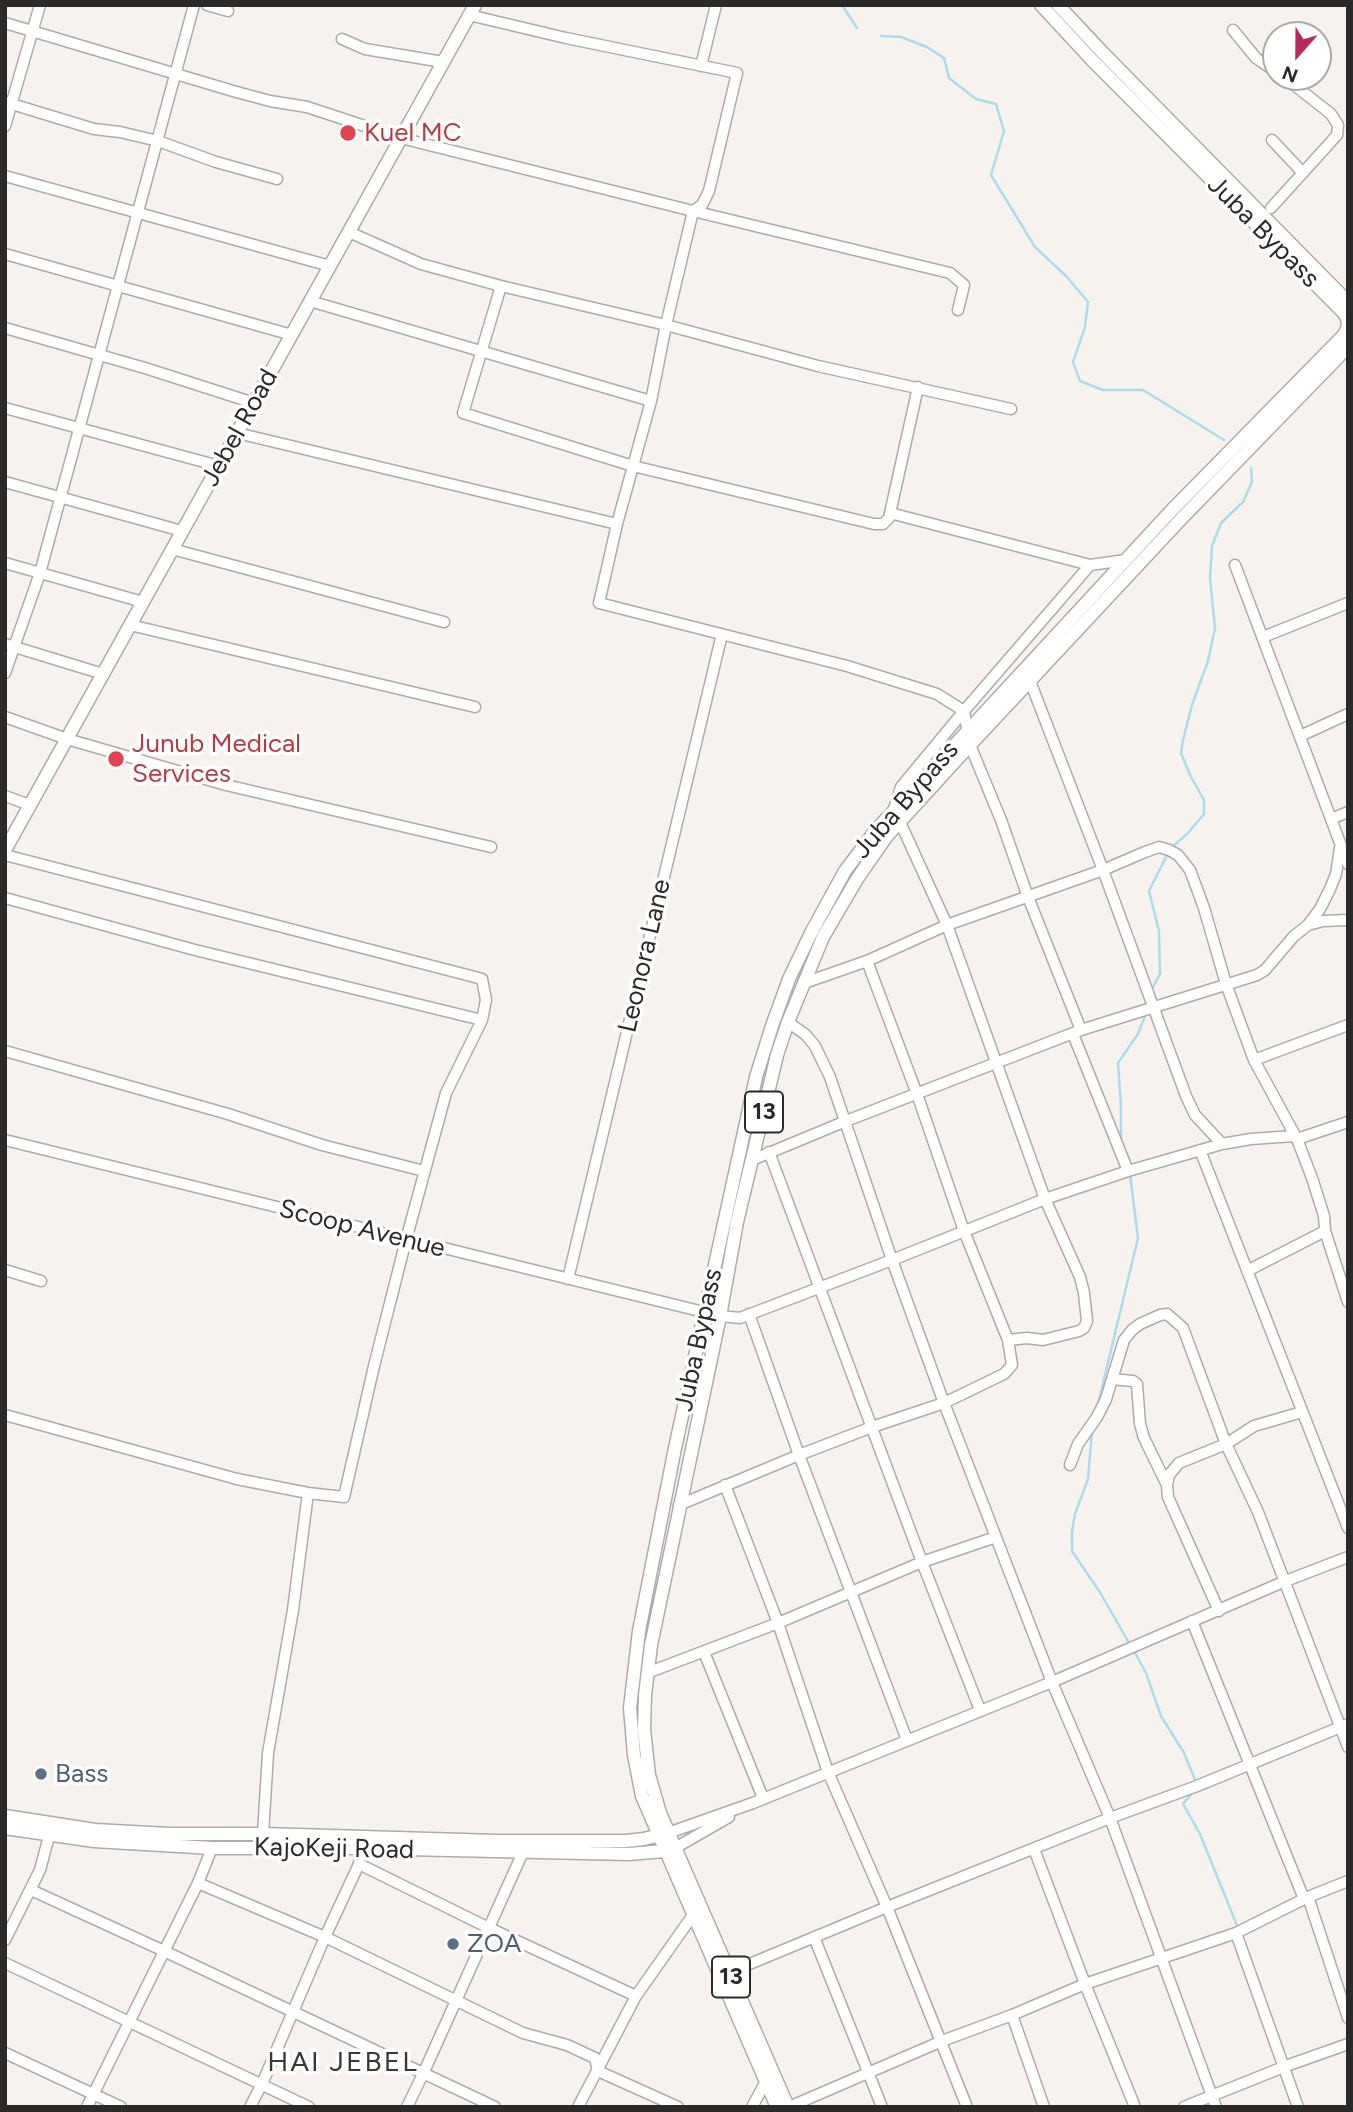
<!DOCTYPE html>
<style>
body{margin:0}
#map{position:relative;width:1353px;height:2112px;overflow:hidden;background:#f8f2ef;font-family:Figtree,sans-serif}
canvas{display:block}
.frame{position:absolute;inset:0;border:7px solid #2c2a29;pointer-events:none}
.north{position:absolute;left:1262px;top:21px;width:70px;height:70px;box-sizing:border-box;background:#fff;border:2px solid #abaaa9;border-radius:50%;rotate:201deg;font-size:19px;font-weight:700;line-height:28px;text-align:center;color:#2c2a29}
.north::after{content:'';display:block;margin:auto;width:24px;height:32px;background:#b82a5d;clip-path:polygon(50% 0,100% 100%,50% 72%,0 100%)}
</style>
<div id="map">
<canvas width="1353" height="2112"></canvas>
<div class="frame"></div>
<div class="north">N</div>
</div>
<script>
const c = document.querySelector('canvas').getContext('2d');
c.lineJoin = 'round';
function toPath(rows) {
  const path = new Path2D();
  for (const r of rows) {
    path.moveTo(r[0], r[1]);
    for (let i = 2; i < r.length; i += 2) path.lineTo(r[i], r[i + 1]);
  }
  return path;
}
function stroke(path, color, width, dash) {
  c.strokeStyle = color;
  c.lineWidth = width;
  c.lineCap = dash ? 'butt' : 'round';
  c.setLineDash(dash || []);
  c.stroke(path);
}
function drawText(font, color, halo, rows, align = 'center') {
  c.font = font + ' Figtree,sans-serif';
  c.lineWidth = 7;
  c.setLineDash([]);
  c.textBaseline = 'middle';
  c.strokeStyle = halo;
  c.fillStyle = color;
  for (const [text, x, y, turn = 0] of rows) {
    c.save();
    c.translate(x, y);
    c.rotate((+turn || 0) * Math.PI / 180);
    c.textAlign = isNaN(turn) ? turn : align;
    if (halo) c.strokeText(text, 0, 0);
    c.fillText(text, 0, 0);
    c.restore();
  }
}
const stream = toPath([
 [842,5,857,28],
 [881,36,901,37,927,47,944,58,949,78,976,99,996,104,1004,131,991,175,1035,247,1066,276,1088,302,1085,327,1073,362,1080,381,1103,390,1143,390,1224,440],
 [1171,848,1188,833,1204,814,1204,800,1191,777,1181,753,1183,740,1192,705,1208,661,1215,628,1210,579,1212,546,1221,523,1243,502,1252,482,1251,468],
 [1152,989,1160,974,1159,931,1149,891,1168,853],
 [1121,1142,1121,1106,1118,1063,1138,1034,1146,1013],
 [1098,1404,1138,1238,1130,1175],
 [1092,1431,1088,1479,1075,1514,1072,1532,1072,1551,1101,1594,1129,1643],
 [1133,1649,1146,1673,1161,1716,1184,1753,1196,1782],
 [1192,1793,1183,1804,1200,1834,1238,1928]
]);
const minor = toPath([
 [207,5,228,11],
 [469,15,566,38,737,73,709,191,702,205,693,211],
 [5,23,233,91,270,101,307,107,401,138,693,211,666,325,651,401,617,524,599,603,847,666,937,694,964,711,970,745,1001,820,1028,897,1081,1030],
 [1233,30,1256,58,1276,72],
 [342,39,365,49,443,62],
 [701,66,716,5],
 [5,102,94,129,120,132,158,141,216,162,277,179],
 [5,126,40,5],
 [1272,140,1303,173],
 [5,176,330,266],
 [1271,208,1328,145,1337,135,1338,125,1331,114,1284,77],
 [693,211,950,273,964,285,958,310],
 [349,232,421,264,501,286,666,325,818,366,1011,409],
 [5,254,292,335],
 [501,286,463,413,633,466,874,524,883,524,889,518,918,387],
 [310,301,651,401],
 [5,328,145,368,254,403],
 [5,408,219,466],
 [237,433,617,524],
 [5,482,182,531],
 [890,513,1090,565,1126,560],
 [172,549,444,622],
 [5,563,143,602],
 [1235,565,1348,864],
 [130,625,475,707],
 [1263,637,1348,603],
 [5,644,103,674],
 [5,673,40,573,194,5],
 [1030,681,1103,870,1186,1096,1195,1115,1222,1144],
 [5,717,67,739,226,785,491,847],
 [1300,736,1348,714],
 [5,796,30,805],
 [894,809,901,787,964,711,1090,565],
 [1331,819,1348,812],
 [900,822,947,925,1045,1199,1080,1277,1084,1293,1087,1321,1084,1328,1079,1331,1043,1340,1027,1338,1008,1340],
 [5,855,467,975,482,979,486,1000,482,1020,446,1093,406,1240,374,1366,344,1497,308,1493,237,1479,5,1415],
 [5,898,195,950,482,1020],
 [1308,925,1320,909,1330,889,1336,874,1340,848],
 [804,983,867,961,947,925,1103,870,1145,852,1159,847,1169,850,1178,855,1190,870,1204,908,1226,984,1254,1060,1297,1139,1312,1178,1324,1216,1325,1231,1348,1302],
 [788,1022,806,1035,815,1046,830,1077,892,1260,944,1403,1052,1682,1110,1818,1216,2107],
 [1073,1034,1128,1171],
 [5,1051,228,1114,322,1145,424,1171],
 [1254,1060,1348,1025],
 [1297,1139,1348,1122],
 [5,1140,720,1316,740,1318,892,1260,1045,1199,1128,1171,1222,1144,1251,1139,1294,1136],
 [1200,1150,1348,1528],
 [769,1152,922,1562,980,1710],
 [752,1160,846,1121,1081,1030,1257,975,1265,970,1294,936,1308,925,1323,921,1348,920],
 [5,1270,41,1281],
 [1247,1271,1325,1231],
 [568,1279,722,634],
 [749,1314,799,1455,907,1740],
 [1112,1379,1133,1381,1137,1384,1140,1424,1144,1438,1167,1485],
 [1070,1465,1078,1444,1097,1417,1106,1399,1124,1340,1132,1330,1140,1324,1160,1315,1167,1314,1183,1328,1226,1444,1258,1512,1348,1747],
 [725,1485,778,1623,828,1772,887,1907,967,2107],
 [679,1505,799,1455,872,1427,944,1403,1004,1374,1012,1365,1008,1340,964,1231,917,1094,867,961],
 [1219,1611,1168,1497,1167,1485,1169,1475,1179,1463,1226,1444,1254,1426,1302,1412],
 [1192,1621,1304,1899],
 [704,1652,763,1798],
 [647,1673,778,1623,922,1562,996,1537],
 [668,1833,753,1803,1052,1682,1283,1582,1348,1557],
 [263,1834,268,1753,293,1610,308,1493],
 [361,1848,359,1864,489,1928,636,1996],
 [675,1848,729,1817],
 [1034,1849,1085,1984,1135,2107],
 [198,1883,325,1937,523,2033,567,2045,595,2058,598,2071,678,2107],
 [31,1890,164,1951,495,2107],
 [1308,1897,1348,2018],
 [1236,1933,1298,2107],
 [814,1937,882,2107],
 [5,1940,40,1870,49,1836],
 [5,1963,309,2107],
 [723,1975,887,1907,1110,1818,1197,1786,1348,1724],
 [1012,2015,1044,2107],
 [5,2053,121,2107],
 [87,2107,198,1883,212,1848],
 [250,2107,262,2084,325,1937,359,1864],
 [407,2107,423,2074,523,1852],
 [578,2107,636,1996,693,1915],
 [752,2107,765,2083],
 [789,2107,942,2041,1012,2015,1085,1984,1236,1933,1308,1897,1348,1881],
 [1184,2107,1286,2066,1348,2044]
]);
const major = toPath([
 [1058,5,1102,52,1348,302],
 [5,850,475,5],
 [5,1816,95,1830,169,1834,263,1834,496,1841,626,1841,644,1839,664,1834],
 [5,1828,94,1841,212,1848,361,1848,629,1854,664,1851,672,1849],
 [777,2107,642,1796,634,1755,630,1708,639,1631,675,1448,756,1077,772,1026,789,979,811,933,845,871,876,830,1171,511,1344,335,1348,326,1347,318,1343,312,1092,60,1041,5],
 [788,2107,660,1813,649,1775,644,1729,645,1695,651,1645,720,1316,737,1222,777,1055,788,1022,823,937,857,879,886,837,970,745,1181,519,1348,347]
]);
const markers = [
 [348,133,9,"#e0444e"],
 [116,759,9,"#e0444e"],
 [41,1774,7,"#5c6f8a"],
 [453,1944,7,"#5c6f8a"]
];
const shields = [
 [764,1112,38],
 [731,1977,38]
];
const shieldNames = [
 ["13",764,1112],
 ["13",731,1977]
];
const healthNames = [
 ["Kuel MC",364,133],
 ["Junub Medical",132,744],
 ["Services",132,774]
];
const streetNames = [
 ["Juba Bypass",1263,232,45],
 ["Jebel Road",240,428,-61],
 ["Juba Bypass",906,800,-49],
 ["Leonora Lane",645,956,-77],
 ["Scoop Avenue",362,1229,14],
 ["Juba Bypass",699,1340,-78],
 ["KajoKeji Road",334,1849,1]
];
const serviceNames = [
 ["Bass",55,1774],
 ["ZOA",467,1944]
];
const neighbourhoodNames = [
 ["HAI JEBEL",343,2063]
];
stroke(stream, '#aadced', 2.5);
stroke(minor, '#b0aba8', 13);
stroke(major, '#b0aba8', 15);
stroke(minor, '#fff', 10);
stroke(major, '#fff', 12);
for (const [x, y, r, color] of markers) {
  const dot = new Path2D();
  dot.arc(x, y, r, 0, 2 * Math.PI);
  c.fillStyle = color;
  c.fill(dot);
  stroke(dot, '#fff', 2.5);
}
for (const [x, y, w] of shields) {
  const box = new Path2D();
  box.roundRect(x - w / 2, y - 20.5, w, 41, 5);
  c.fillStyle = '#fff';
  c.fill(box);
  stroke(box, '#2c2a29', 2);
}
drawText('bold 24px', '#2c2a29', null, shieldNames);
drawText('26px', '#be3a42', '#fff', healthNames, 'left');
drawText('26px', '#2c2a29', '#fff', streetNames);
drawText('26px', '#4e5e75', '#fff', serviceNames, 'left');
c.letterSpacing = '2px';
drawText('28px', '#3c3735', '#fff', neighbourhoodNames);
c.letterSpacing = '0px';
</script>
